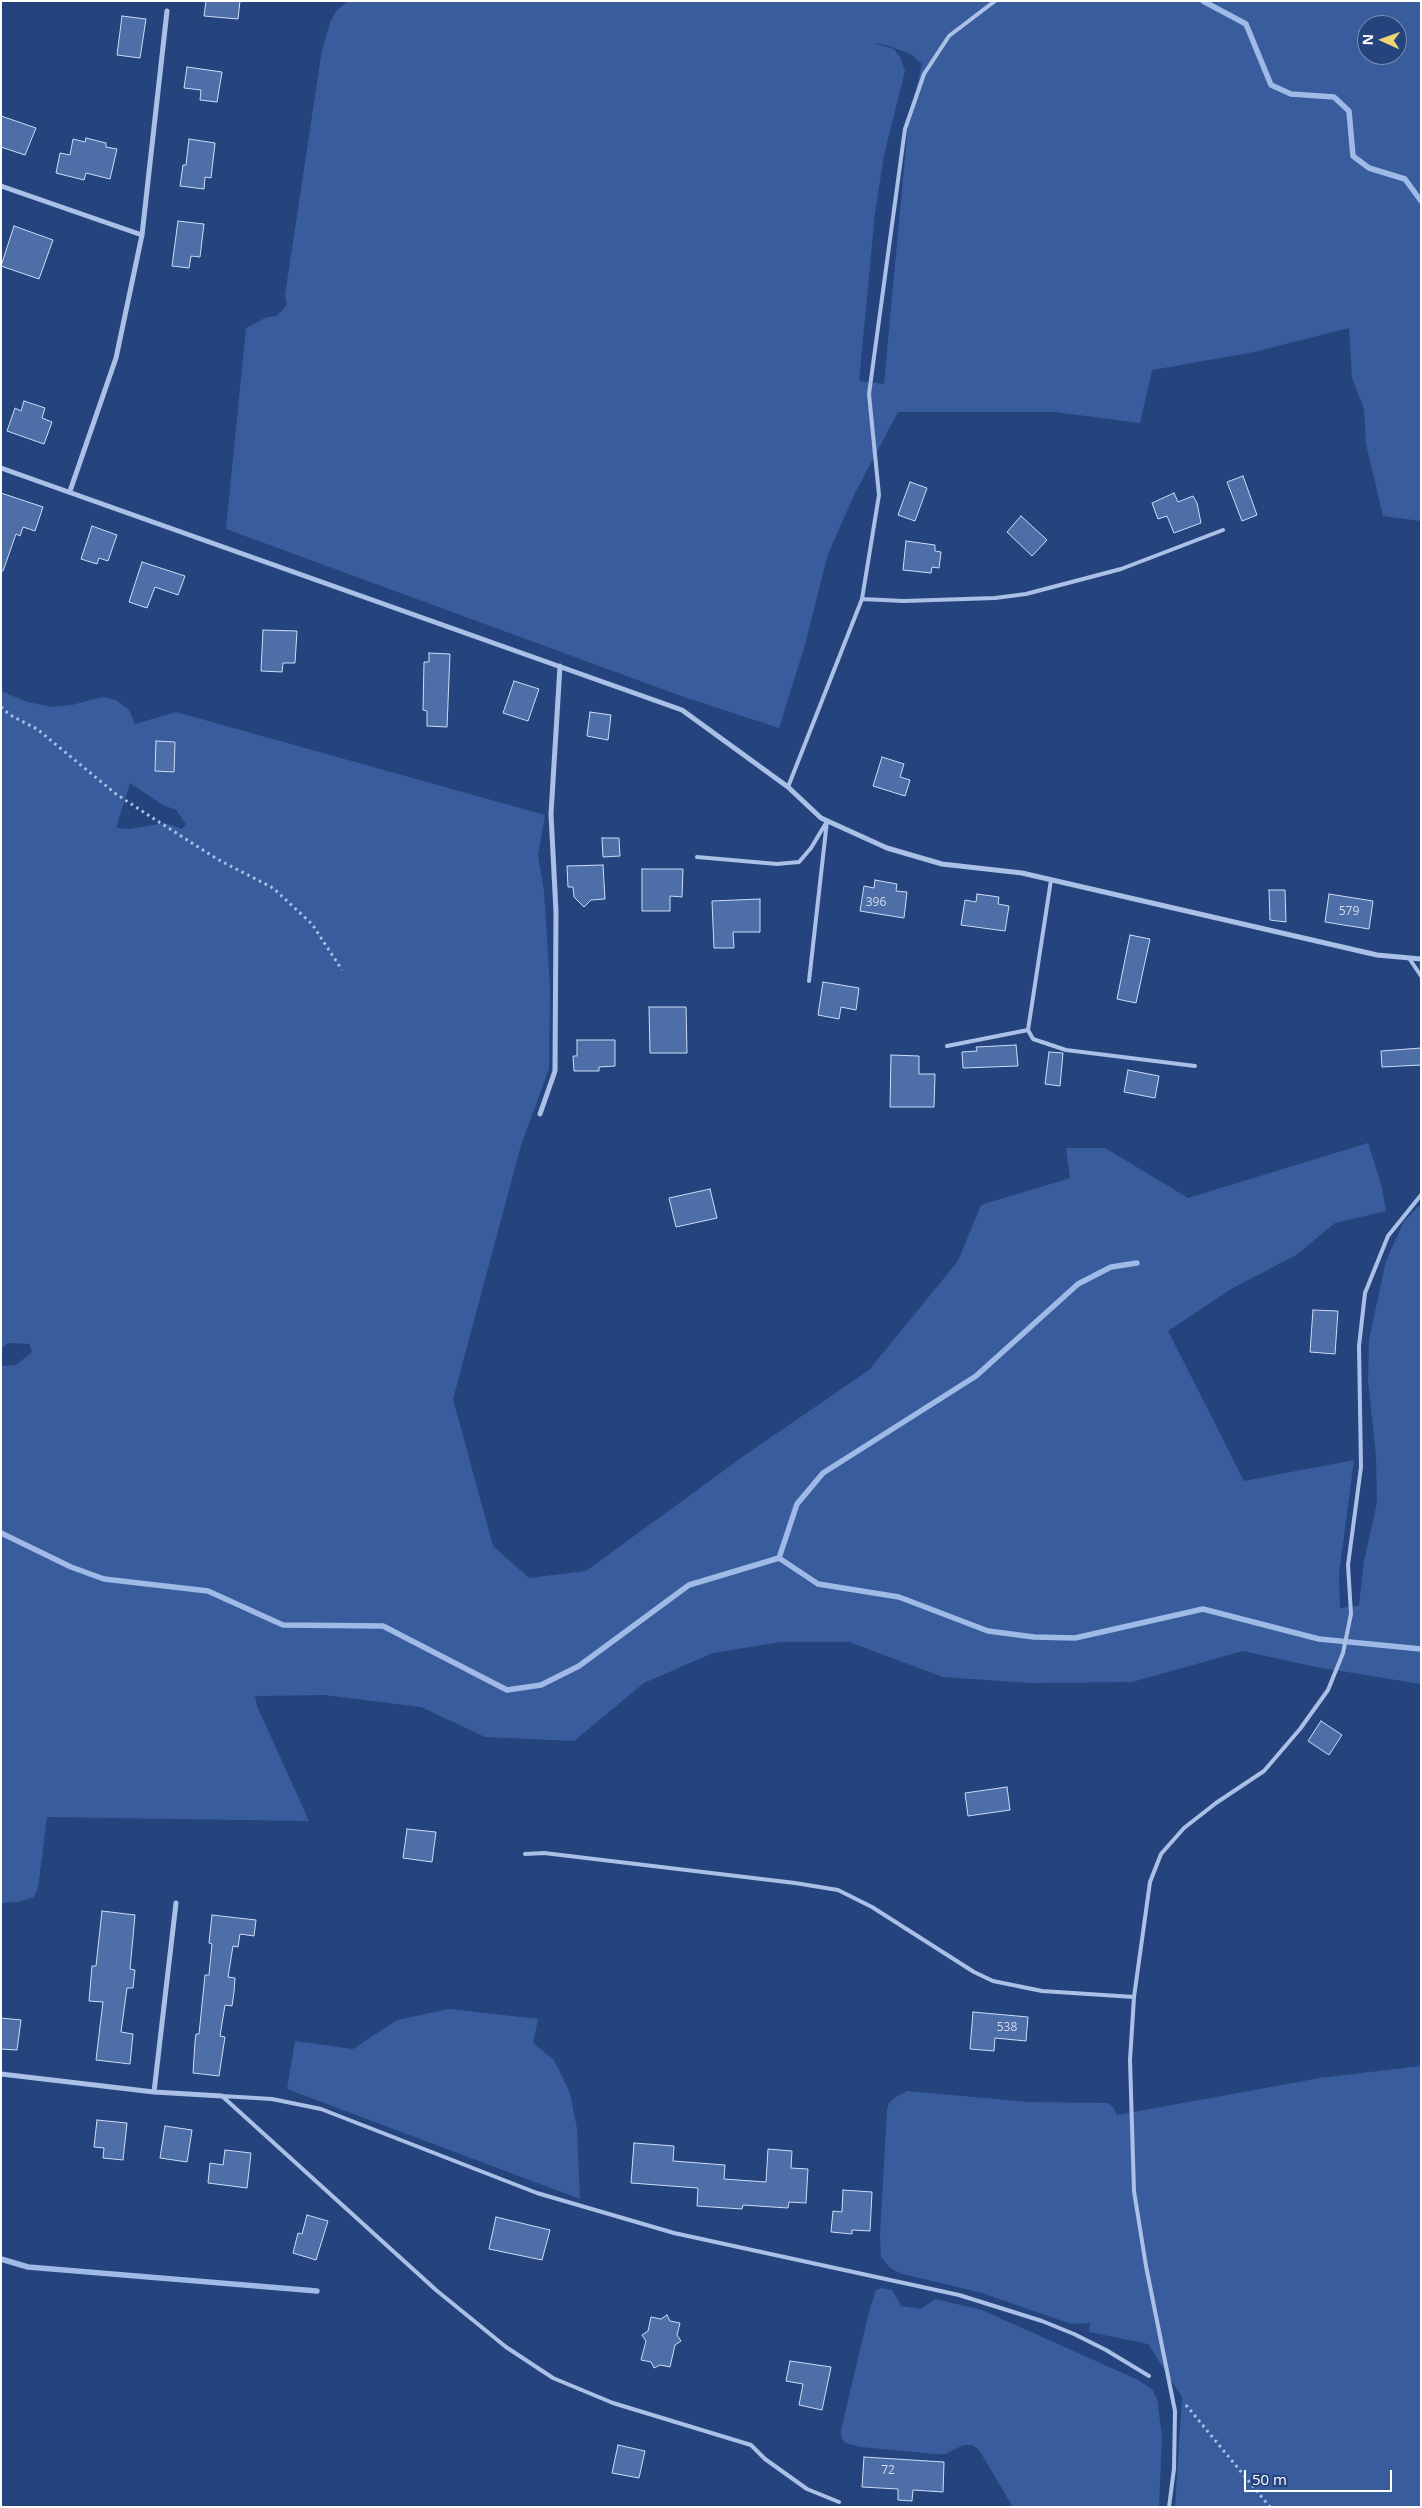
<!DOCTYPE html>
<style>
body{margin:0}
#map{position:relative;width:1422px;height:2508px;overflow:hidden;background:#25447e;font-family:"Open Sans",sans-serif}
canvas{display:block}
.frame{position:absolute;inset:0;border:2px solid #fff;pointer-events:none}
.north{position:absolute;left:1357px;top:15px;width:50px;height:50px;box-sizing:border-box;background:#25447e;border:1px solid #7c8fb2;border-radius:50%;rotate:272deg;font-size:14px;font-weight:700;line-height:20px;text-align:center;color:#fff}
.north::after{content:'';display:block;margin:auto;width:18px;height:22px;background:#efd56f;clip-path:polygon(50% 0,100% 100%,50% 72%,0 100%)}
.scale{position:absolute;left:1244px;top:2470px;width:148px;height:22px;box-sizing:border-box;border:2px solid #fff;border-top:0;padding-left:6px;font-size:15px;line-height:18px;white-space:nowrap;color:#fff;-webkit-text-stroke:4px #25447e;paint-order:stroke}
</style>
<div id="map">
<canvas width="1422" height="2508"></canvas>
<div class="frame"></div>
<div class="north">N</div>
<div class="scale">50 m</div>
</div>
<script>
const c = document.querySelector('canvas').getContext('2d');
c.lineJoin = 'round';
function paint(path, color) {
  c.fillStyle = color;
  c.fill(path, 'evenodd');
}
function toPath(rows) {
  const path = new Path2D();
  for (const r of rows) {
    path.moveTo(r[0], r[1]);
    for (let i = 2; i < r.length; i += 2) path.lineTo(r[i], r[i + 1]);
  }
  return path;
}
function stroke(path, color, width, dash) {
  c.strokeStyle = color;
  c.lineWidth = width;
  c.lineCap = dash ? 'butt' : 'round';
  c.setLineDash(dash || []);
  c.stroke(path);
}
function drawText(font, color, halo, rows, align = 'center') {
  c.font = font + ' "Open Sans",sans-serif';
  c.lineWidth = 5;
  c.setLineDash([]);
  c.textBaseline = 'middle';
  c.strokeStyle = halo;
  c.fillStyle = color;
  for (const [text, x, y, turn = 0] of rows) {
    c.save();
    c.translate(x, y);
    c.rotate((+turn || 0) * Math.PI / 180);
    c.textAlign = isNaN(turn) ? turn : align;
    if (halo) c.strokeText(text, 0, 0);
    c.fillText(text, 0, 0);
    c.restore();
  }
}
const green = toPath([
 [348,1,1421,1,1421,521,1383,516,1366,444,1364,409,1352,378,1349,328,1254,352,1152,370,1140,423,1055,412,898,412,855,493,828,554,804,648,779,728,681,696,226,529,246,328,265,318,277,316,287,305,285,295,322,50,331,20,337,10],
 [1367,25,1397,25,1397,55,1367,55],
 [872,43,886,45,911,54,922,64,908,125,884,384,859,381,875,213,884,155,905,71,900,57,894,49],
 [1,691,27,702,53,707,72,705,102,697,116,700,129,710,135,724,176,712,545,815,538,855,544,891,550,987,549,1069,521,1145,453,1399,493,1546,529,1578,586,1571,748,1453,869,1370,958,1261,981,1205,1070,1178,1066,1148,1105,1148,1188,1198,1368,1143,1381,1184,1386,1211,1335,1223,1296,1255,1231,1289,1168,1331,1244,1481,1354,1460,1339,1574,1340,1608,1359,1606,1364,1561,1377,1503,1376,1456,1368,1380,1369,1340,1386,1261,1404,1221,1421,1204,1421,1684,1316,1667,1243,1651,1132,1682,1030,1683,943,1677,849,1642,780,1642,713,1653,644,1683,574,1741,485,1737,421,1707,325,1695,255,1696,257,1706,309,1821,47,1817,38,1888,34,1897,19,1902,1,1903,1,1362,3,1366,16,1365,32,1352,29,1344,8,1343,1,1349],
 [130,783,163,805,176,810,186,824,182,829,165,823,129,829,116,828],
 [449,2009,538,2019,533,2043,554,2060,570,2093,577,2129,580,2199,287,2089,295,2041,353,2049,397,2020],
 [1421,2066,1421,2507,1175,2507,1182,2397,1148,2344,1089,2332,1090,2323,1071,2324,982,2293,899,2273,889,2267,881,2257,880,2237,887,2110,889,2103,894,2098,907,2091,1028,2102,1107,2103,1113,2107,1117,2115,1320,2078],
 [882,2288,892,2290,901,2306,921,2309,935,2299,982,2310,1136,2379,1152,2389,1157,2399,1162,2436,1159,2507,1013,2507,979,2450,972,2445,963,2445,945,2454,936,2454,861,2447,845,2443,841,2436,841,2430,869,2312,876,2290]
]);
const stream = toPath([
 [1203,1,1246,24,1271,85,1291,94,1334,97,1349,111,1353,156,1369,168,1405,179,1421,201],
 [1,1533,71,1567,104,1579,208,1591,283,1625,383,1626,507,1690,541,1685,579,1666,689,1585,779,1558,797,1504,823,1473,976,1376,1078,1284,1111,1267,1137,1263],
 [779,1558,818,1584,899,1597,988,1631,1034,1637,1075,1638,1203,1609,1319,1639,1421,1649],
 [1,2259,28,2267,317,2291]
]);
const building = toPath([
 [206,1,240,1,238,19,204,16,206,1],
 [122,16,146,19,140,58,117,55,122,16],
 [187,67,222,72,217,102,200,100,201,90,184,88,187,67],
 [1,116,36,128,25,155,1,147,1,116],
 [86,138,106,143,106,147,117,149,110,179,86,173,84,180,56,173,60,153,70,155,73,139,85,142,86,138],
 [189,139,215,143,211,178,205,177,204,189,180,186,183,165,186,165,189,139],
 [178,221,204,224,200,257,191,256,189,268,172,266,178,221],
 [14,226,53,240,39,279,1,266,14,226],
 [24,401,45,408,42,418,52,422,44,444,7,431,15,408,21,411,24,401],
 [1243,476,1257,515,1242,521,1227,482,1243,476],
 [910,482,927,488,915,521,898,515,910,482],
 [1,493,43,507,35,531,23,527,20,536,16,534,3,571,1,571,1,493],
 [1174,493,1178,502,1193,496,1197,503,1201,523,1174,533,1167,516,1158,519,1152,503,1174,493],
 [1021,516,1047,540,1032,556,1007,532,1021,516],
 [92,526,117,535,108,561,99,558,97,564,81,559,92,526],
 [906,541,935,545,935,551,941,552,939,568,932,567,931,573,903,570,906,541],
 [142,562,185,576,178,595,155,587,147,608,129,602,142,562],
 [263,630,297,631,295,663,283,663,282,672,261,671,263,630],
 [429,653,450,654,447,727,427,726,427,711,423,710,424,662,429,662,429,653],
 [514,681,539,689,528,721,503,713,514,681],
 [590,712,611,715,608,740,587,736,590,712],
 [156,741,175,742,174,772,155,771,156,741],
 [882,757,904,764,900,777,910,780,905,796,873,786,882,757],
 [602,838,619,838,620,856,603,857,602,838],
 [603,865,605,899,591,900,584,907,574,897,573,887,568,887,567,866,603,865],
 [642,869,683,869,682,897,670,896,670,911,642,911,642,869],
 [875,880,897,884,896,891,907,892,904,918,860,911,864,886,874,888,875,880],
 [1269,890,1285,890,1286,922,1270,920,1269,890],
 [977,894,999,897,998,904,1009,906,1005,931,961,925,965,900,976,902,977,894],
 [1329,894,1373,901,1369,929,1325,922,1329,894],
 [760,899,760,932,733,932,734,948,714,948,712,901,760,899],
 [1130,935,1150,939,1136,1003,1117,999,1130,935],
 [823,982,859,988,856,1010,841,1007,839,1019,818,1015,823,982],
 [649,1007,686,1007,687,1053,650,1053,649,1007],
 [577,1040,615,1040,615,1066,599,1067,599,1071,574,1071,573,1056,577,1056,577,1040],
 [1016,1045,1018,1066,963,1068,962,1052,977,1051,976,1047,1016,1045],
 [1421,1048,1421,1065,1382,1067,1381,1051,1421,1048],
 [1049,1052,1063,1053,1060,1086,1045,1084,1049,1052],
 [891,1055,919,1056,919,1074,935,1074,934,1107,890,1107,891,1055],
 [1128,1070,1159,1076,1155,1098,1124,1092,1128,1070],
 [710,1189,717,1218,676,1227,669,1198,710,1189],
 [1313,1310,1338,1311,1335,1354,1310,1352,1313,1310],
 [1321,1721,1342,1735,1329,1755,1308,1741,1321,1721],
 [1007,1787,1010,1810,968,1816,965,1793,1007,1787],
 [407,1829,436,1832,432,1862,403,1858,407,1829],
 [102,1911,135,1915,130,1969,135,1970,133,1988,127,1988,121,2032,133,2034,130,2064,96,2060,103,2002,89,2001,92,1966,96,1966,102,1911],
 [212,1915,256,1920,254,1936,240,1934,238,1947,233,1946,228,1977,235,1978,234,1992,232,2006,225,2005,220,2036,225,2037,219,2076,193,2073,195,2042,196,2034,199,2034,205,1975,209,1975,212,1944,209,1943,212,1915],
 [973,2012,1028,2017,1026,2041,995,2038,994,2051,970,2049,973,2012],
 [1,2018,21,2020,17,2050,1,2049,1,2018],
 [97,2120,127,2123,123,2160,103,2158,104,2148,94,2147,97,2120],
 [165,2126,192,2130,187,2162,160,2158,165,2126],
 [634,2143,674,2146,673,2161,725,2165,724,2179,766,2182,768,2149,792,2151,791,2168,808,2169,806,2203,789,2202,788,2208,743,2205,742,2209,697,2206,698,2188,631,2183,634,2143],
 [225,2150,251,2153,247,2188,208,2183,210,2163,223,2165,225,2150],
 [843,2190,872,2192,870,2231,852,2230,852,2234,831,2232,833,2211,842,2212,843,2190],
 [307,2215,328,2221,316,2260,293,2253,298,2233,302,2234,307,2215],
 [496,2217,550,2230,542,2260,489,2249,496,2217],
 [667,2315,670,2321,680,2323,677,2335,681,2341,675,2345,670,2367,660,2365,654,2368,651,2362,641,2360,646,2341,642,2335,648,2331,651,2317,661,2319,667,2315],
 [790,2361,831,2367,822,2410,799,2405,803,2384,786,2381,790,2361],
 [618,2445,645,2451,639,2478,612,2473,618,2445],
 [864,2457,944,2462,943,2492,913,2490,912,2501,898,2500,898,2489,862,2487,864,2457]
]);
const path = toPath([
 [1,707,10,715,37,729,116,794,145,813,217,859,273,888,312,924,342,970],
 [1186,2405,1270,2507]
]);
const service = toPath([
 [862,599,904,601,995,598,1026,594,1121,569,1223,530],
 [788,787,862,599,879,495,869,394,905,129,924,74,949,36,995,1],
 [697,857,777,864,799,862,811,848,826,823],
 [1051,880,1028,1030,1033,1039,1066,1050,1195,1066],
 [1409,958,1421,976],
 [809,981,827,821],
 [947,1046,1028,1030],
 [525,1854,544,1853,795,1883,838,1890,872,1907,974,1972,993,1981,1042,1991,1134,1997],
 [222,2096,272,2099,321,2109,537,2193,674,2233,959,2295,1042,2321,1074,2334,1106,2350,1149,2376],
 [222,2096,436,2290,506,2347,553,2378,613,2403,751,2445,765,2459,807,2489,839,2502],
 [1169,2507,1174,2469,1175,2411,1146,2266,1134,2191,1130,2060,1134,1997,1150,1882,1161,1854,1184,1828,1216,1803,1264,1771,1300,1729,1328,1690,1343,1653,1351,1614,1348,1565,1361,1467,1359,1346,1365,1293,1388,1236,1421,1195]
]);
const minor = toPath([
 [1,186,142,235],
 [1,468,682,710,788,787,821,818,887,848,942,864,1022,873,1377,955,1421,959],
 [70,491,116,358,142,235,167,11],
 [540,1114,555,1071,556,912,551,814,560,666],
 [1,2074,154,2092,222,2096],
 [154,2092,176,1903]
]);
const numberNames = [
 ["396",876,903],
 ["579",1349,912],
 ["538",1007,2028],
 ["72",888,2471]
];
paint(green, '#395d9c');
stroke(stream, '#9fbae6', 5.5);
paint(building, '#4d6ea7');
stroke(building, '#cedcf5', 1);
stroke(path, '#abc0e6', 3, [2.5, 4]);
stroke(service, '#abc0e6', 4);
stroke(minor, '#abc0e6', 5);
drawText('12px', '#d2dbe9', null, numberNames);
</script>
